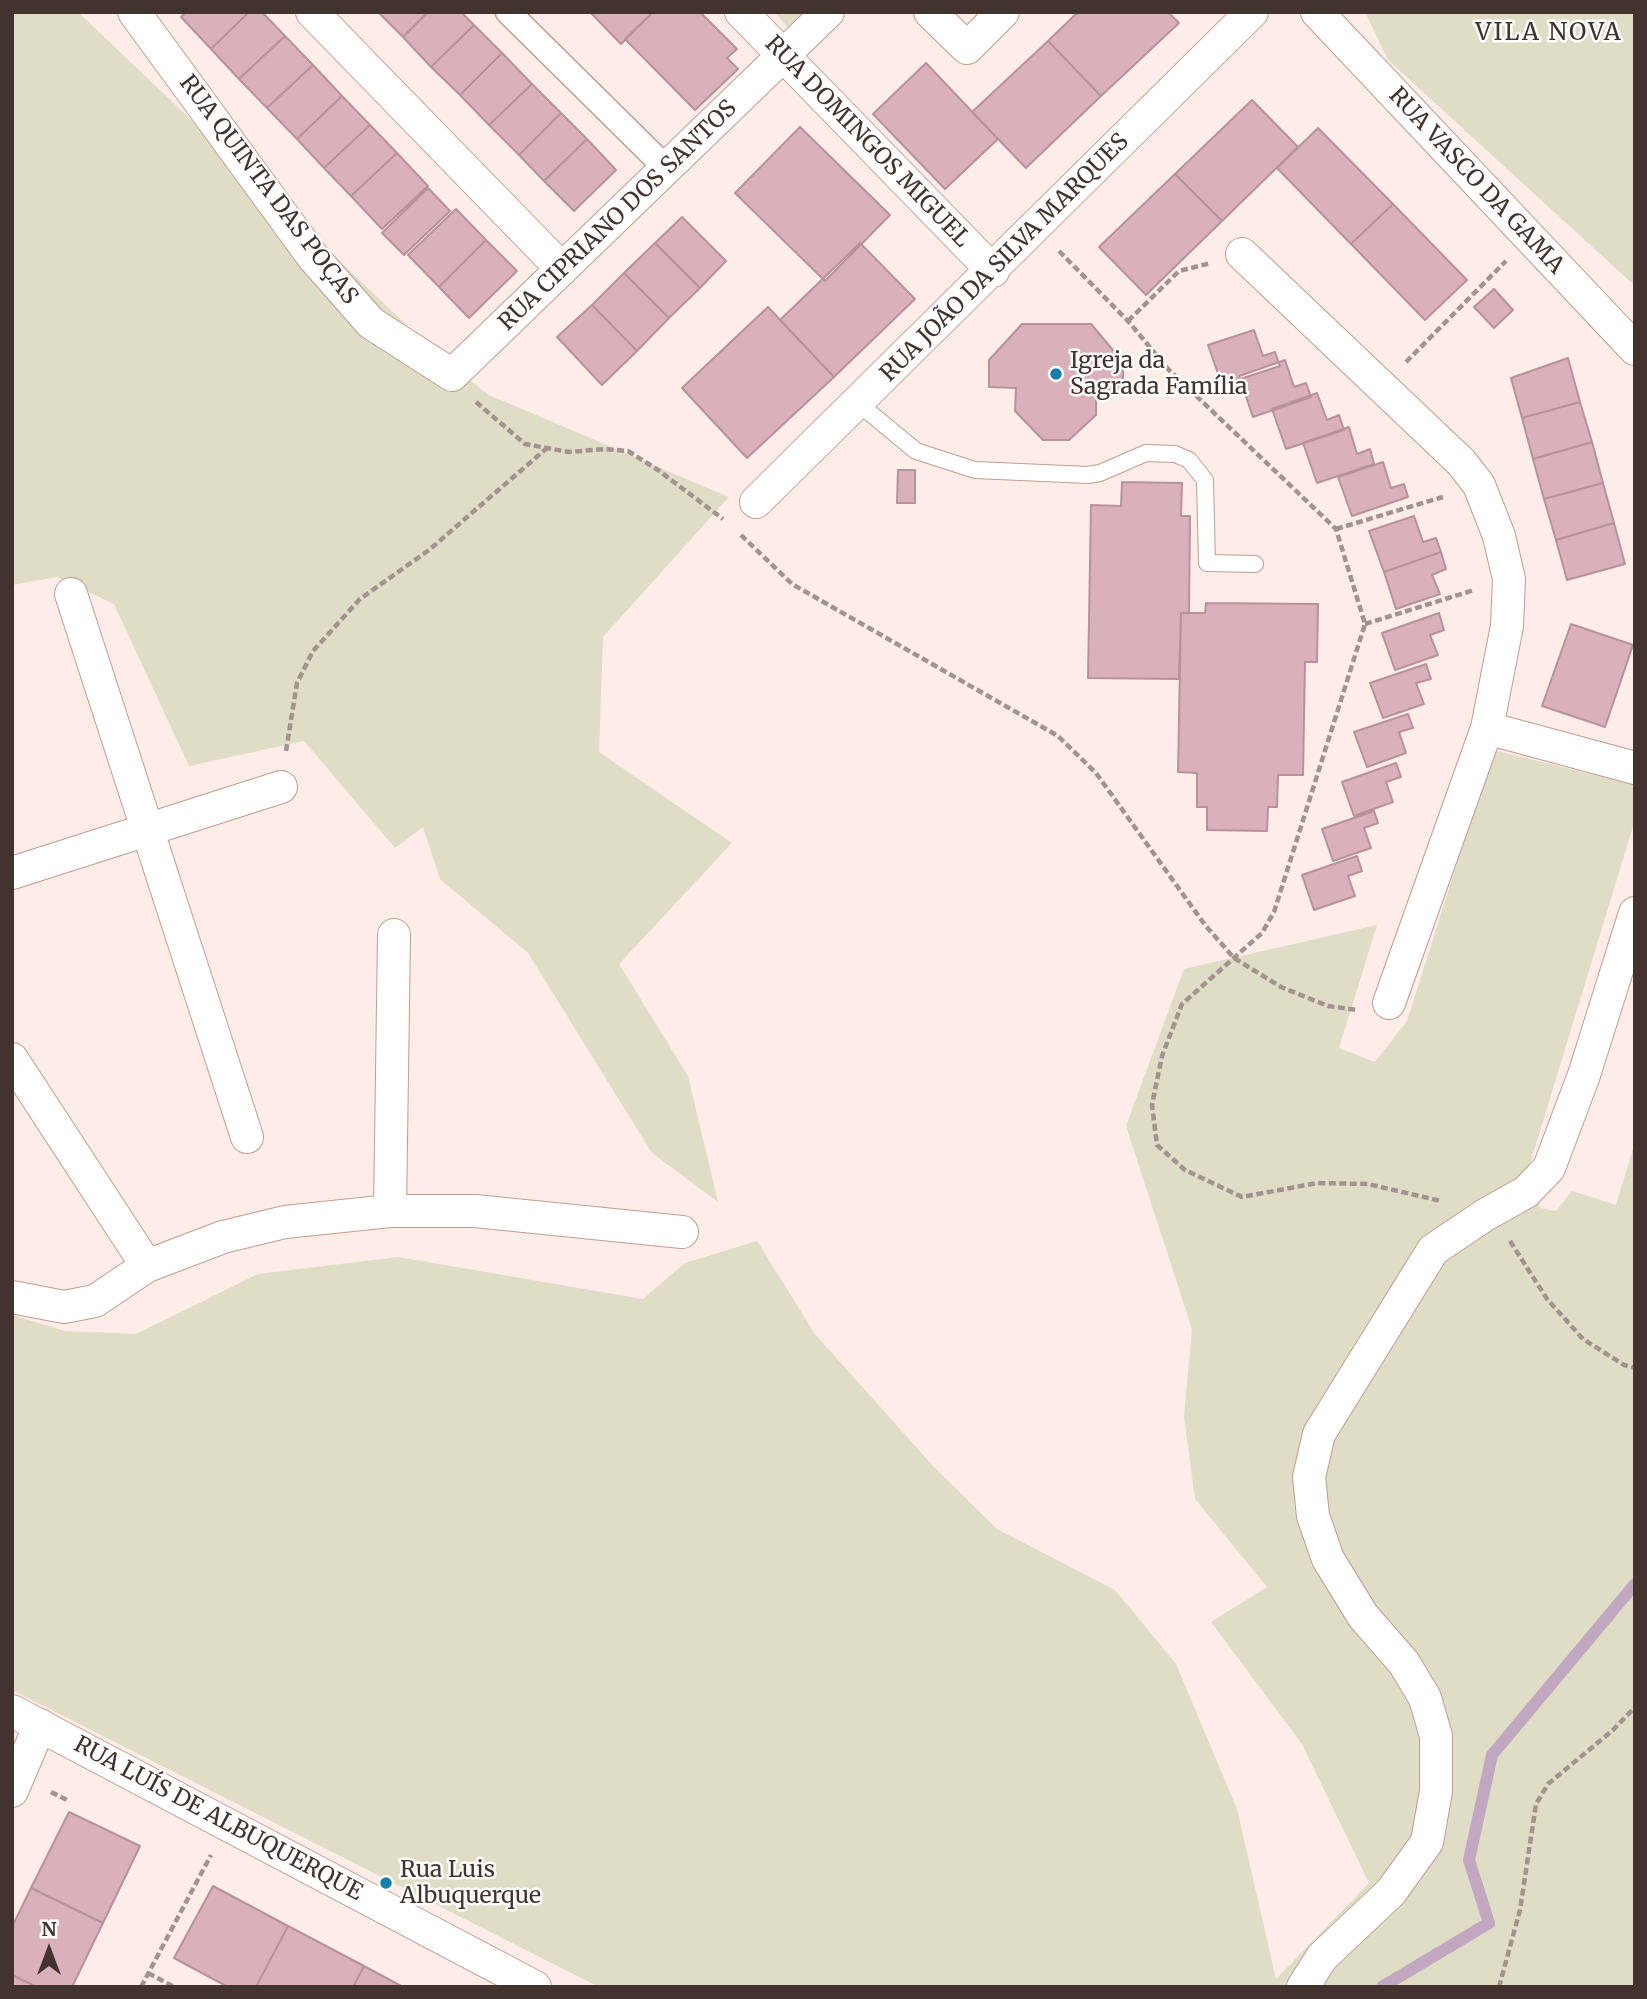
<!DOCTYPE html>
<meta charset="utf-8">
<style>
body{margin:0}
#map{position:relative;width:1647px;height:1999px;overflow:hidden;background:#feece8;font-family:Merriweather,serif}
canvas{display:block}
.frame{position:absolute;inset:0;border:14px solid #43332f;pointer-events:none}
.north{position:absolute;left:14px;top:1915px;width:70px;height:70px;-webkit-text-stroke:5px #fefefe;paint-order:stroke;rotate:0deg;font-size:19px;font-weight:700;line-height:28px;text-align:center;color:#43332f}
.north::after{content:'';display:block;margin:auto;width:24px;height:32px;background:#43332f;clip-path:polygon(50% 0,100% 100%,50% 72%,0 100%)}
</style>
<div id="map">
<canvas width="1647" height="1999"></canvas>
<div class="frame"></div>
<div class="north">N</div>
</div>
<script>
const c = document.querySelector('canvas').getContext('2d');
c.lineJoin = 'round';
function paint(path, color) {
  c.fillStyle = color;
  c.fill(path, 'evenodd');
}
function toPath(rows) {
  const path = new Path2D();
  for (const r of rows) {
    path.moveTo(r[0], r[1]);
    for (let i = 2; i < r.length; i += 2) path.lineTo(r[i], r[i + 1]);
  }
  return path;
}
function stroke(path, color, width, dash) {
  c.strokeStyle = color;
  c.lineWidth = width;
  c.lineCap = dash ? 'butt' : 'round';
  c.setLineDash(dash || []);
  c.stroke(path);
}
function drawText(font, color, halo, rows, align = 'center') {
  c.font = font + ' Merriweather,serif';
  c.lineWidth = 5;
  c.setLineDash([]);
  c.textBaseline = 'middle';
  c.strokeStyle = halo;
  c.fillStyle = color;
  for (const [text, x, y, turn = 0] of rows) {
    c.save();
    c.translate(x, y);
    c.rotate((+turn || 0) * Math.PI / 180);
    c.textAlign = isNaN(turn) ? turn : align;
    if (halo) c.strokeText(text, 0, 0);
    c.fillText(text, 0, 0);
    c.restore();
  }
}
const green = toPath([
 [12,12,78,12,440,357,489,395,729,497,603,637,599,752,732,843,619,964,688,1076,718,1202,652,1153,528,953,440,879,423,827,395,848,304,741,189,766,114,604,57,577,12,585],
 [774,12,811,12,793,33],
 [1365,12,1635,12,1635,286,1388,60],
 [1493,750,1635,785,1635,820,1529,1167,1540,1208,1556,1211,1572,1191,1616,1205,1635,1142,1635,1987,599,1987,12,1690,12,1315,65,1331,136,1334,258,1274,398,1257,643,1299,685,1263,757,1241,815,1334,933,1466,997,1529,1115,1590,1176,1664,1237,1809,1276,1979,1369,1883,1302,1744,1211,1622,1267,1587,1195,1499,1184,1417,1192,1329,1126,1126,1184,969,1377,925,1339,1048,1375,1062,1407,1021]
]);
const stream = toPath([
 [1382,1987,1489,1923,1469,1860,1492,1755,1635,1584]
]);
const building = toPath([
 [186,12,249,12,211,49,181,17,186,12],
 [249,12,262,12,285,36,239,79,211,49,249,12],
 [378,12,428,12,403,37,378,12],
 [428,12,461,12,474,25,431,67,403,37,428,12],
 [590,12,653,12,621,44,590,12],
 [653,12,700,12,737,49,727,58,738,69,695,110,625,39,653,12],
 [1078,12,1168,12,1179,23,1101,96,1048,41,1078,12],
 [474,25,502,53,460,95,431,67,474,25],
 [285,36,313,65,267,108,239,79,285,36],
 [1048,41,1101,96,1026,168,972,112,1048,41],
 [502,53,532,84,489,125,460,95,502,53],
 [926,63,998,139,945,189,873,114,926,63],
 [313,65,342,96,297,139,267,108,313,65],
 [532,84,561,113,519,155,489,125,532,84],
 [342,96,370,125,324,168,297,139,342,96],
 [1252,100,1298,147,1222,221,1175,174,1252,100],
 [561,113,587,139,544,181,519,155,561,113],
 [370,125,397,153,351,196,324,168,370,125],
 [800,127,890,215,825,281,735,193,800,127],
 [1318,128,1393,204,1351,244,1277,168,1318,128],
 [587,139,616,170,574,211,544,181,587,139],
 [397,153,428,186,382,229,351,196,397,153],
 [1175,174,1222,221,1146,295,1099,247,1175,174],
 [428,188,450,211,404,255,382,233,428,188],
 [1393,204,1467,280,1425,320,1351,244,1393,204],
 [456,209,486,240,439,287,408,255,456,209],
 [682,217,726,261,700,288,655,243,682,217],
 [486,240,517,271,469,318,439,287,486,240],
 [655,243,700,288,669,318,624,273,655,243],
 [860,243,915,299,834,377,780,320,860,243],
 [624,273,669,318,637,351,592,305,624,273],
 [1494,289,1513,310,1494,328,1474,307,1494,289],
 [592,305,637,351,602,385,557,337,592,305],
 [768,307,834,377,747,458,682,388,768,307],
 [1022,324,1091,324,1123,362,1123,390,1096,389,1096,415,1069,440,1043,440,1015,411,1016,388,989,387,989,360,1022,324],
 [1254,330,1263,356,1275,352,1280,366,1222,385,1208,345,1254,330],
 [1568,358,1580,402,1522,418,1511,378,1568,358],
 [1285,360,1294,387,1306,383,1311,397,1253,417,1239,376,1285,360],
 [1317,393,1327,420,1339,415,1344,430,1286,449,1272,409,1317,393],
 [1580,402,1592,442,1533,459,1522,418,1580,402],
 [1349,427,1357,454,1370,449,1374,464,1317,483,1303,443,1349,427],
 [1592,442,1603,483,1544,499,1533,459,1592,442],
 [1383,462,1391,488,1404,484,1408,497,1352,516,1338,477,1383,462],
 [898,470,915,470,915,503,897,503,898,470],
 [1122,482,1182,483,1181,516,1190,516,1189,613,1181,613,1179,679,1088,678,1091,505,1121,506,1122,482],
 [1603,483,1614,523,1556,540,1544,499,1603,483],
 [1414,516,1423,542,1436,538,1441,552,1384,572,1369,531,1414,516],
 [1614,523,1625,564,1567,580,1556,540,1614,523],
 [1441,552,1446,569,1432,575,1440,594,1396,609,1384,572,1441,552],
 [1206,603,1318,604,1317,662,1305,662,1303,775,1278,775,1277,807,1268,807,1267,831,1207,830,1207,807,1197,807,1197,773,1178,772,1181,613,1205,613,1206,603],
 [1439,613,1444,630,1430,635,1438,655,1395,670,1382,633,1439,613],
 [1571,624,1633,645,1605,727,1542,706,1571,624],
 [1426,664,1431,679,1416,683,1424,704,1383,718,1370,683,1426,664],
 [1408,714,1413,728,1399,732,1406,753,1367,767,1354,732,1408,714],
 [1396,763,1401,777,1386,782,1393,802,1354,816,1342,782,1396,763],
 [1374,811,1378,823,1364,828,1371,848,1333,861,1322,829,1374,811],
 [1357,856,1362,871,1348,876,1355,896,1314,910,1302,875,1357,856],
 [69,1812,140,1846,103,1923,31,1888,69,1812],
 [213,1886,288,1926,256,1987,228,1987,174,1958,213,1886],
 [31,1888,103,1923,72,1987,37,1987,12,1975,12,1927,31,1888],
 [288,1926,364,1966,353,1987,256,1987,288,1926],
 [364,1966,403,1987,353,1987,364,1966],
 [12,1975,37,1987,12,1987,12,1975]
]);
const path = toPath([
 [1059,251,1128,321,1168,369,1336,529,1365,624,1274,912,1262,933,1182,1004,1162,1056,1152,1105,1157,1145,1185,1170,1242,1197,1317,1183,1368,1184,1441,1201],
 [1128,321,1179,271,1211,263],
 [1406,362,1506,261],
 [476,402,525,444,569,452,605,449,628,451,658,470,723,519],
 [1336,529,1443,497],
 [741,535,792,584,1058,736,1096,773,1205,925,1234,958,1281,987,1328,1006,1357,1010],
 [1365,624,1474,590],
 [286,751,297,683,313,651,360,599,429,550,547,448],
 [1510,1241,1547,1299,1583,1339,1624,1365,1635,1368],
 [51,1792,67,1800],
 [148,1973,174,1987],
 [141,1987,211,1855],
 [1499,1987,1520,1910,1536,1804,1548,1784,1613,1730,1635,1707]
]);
const service = toPath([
 [858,403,916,451,975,470,1088,475,1100,473,1146,453,1175,454,1189,460,1205,480,1207,563,1255,564]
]);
const pedestrian = toPath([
 [508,12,667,169]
]);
const minor = toPath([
 [134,12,313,257,371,323,452,375,828,12],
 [312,12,562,269],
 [741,12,993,271],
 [930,12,967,48,1003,12],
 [1317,12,1635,349],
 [1242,254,1461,462,1479,485,1499,536,1509,579,1507,626,1487,728,1389,1003],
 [756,502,1252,12],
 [71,594,247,1137],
 [1487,728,1635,768],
 [12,873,281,787],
 [12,1059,147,1266],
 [390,1211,394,935],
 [12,1297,64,1307,95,1301,147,1266,223,1237,285,1222,390,1211,475,1211,682,1232],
 [12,1711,535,1987],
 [12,1791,40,1725],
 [1303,1987,1322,1957,1391,1892,1427,1842,1436,1791,1436,1736,1425,1698,1404,1663,1363,1616,1328,1559,1313,1516,1309,1477,1319,1434,1433,1250,1485,1215,1526,1192,1549,1168,1584,1075,1635,913]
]);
const markers = [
 [1056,374,7,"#1381a9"],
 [386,1883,7,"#1381a9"]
];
const streetNames = [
 ["RUA DOMINGOS MIGUEL",867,142,46],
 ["RUA VASCO DA GAMA",1476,181,47],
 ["RUA QUINTA DAS POÇAS",268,190,53],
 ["RUA CIPRIANO DOS SANTOS",618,216,-44],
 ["RUA JOÃO DA SILVA MARQUES",1005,258,-45],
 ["RUA LUÍS DE ALBUQUERQUE",218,1819,28]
];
const poiNames = [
 ["Igreja da",1070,361],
 ["Sagrada Família",1070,387],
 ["Rua Luis",400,1870],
 ["Albuquerque",400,1896]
];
const neighbourhoodNames = [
 ["VILA NOVA",1549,33]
];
paint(green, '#dfddc6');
stroke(stream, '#c1a7bf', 12);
paint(building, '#dab1bb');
stroke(building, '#b8919a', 2);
stroke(service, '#c49c92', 18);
stroke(pedestrian, '#c49c92', 27);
stroke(minor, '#c49c92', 34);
stroke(path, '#a3928e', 4.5, [7, 3.5]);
stroke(service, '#fff', 16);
stroke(pedestrian, '#fff', 24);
stroke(minor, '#fff', 32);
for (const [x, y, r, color] of markers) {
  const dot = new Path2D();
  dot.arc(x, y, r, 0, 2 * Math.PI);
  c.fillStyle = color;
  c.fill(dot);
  stroke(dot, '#fefefe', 2.5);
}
drawText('23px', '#43332f', '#fefefe', streetNames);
drawText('23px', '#43332f', '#fefefe', poiNames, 'left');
c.letterSpacing = '2px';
drawText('24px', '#43332f', '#fefefe', neighbourhoodNames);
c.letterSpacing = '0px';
</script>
